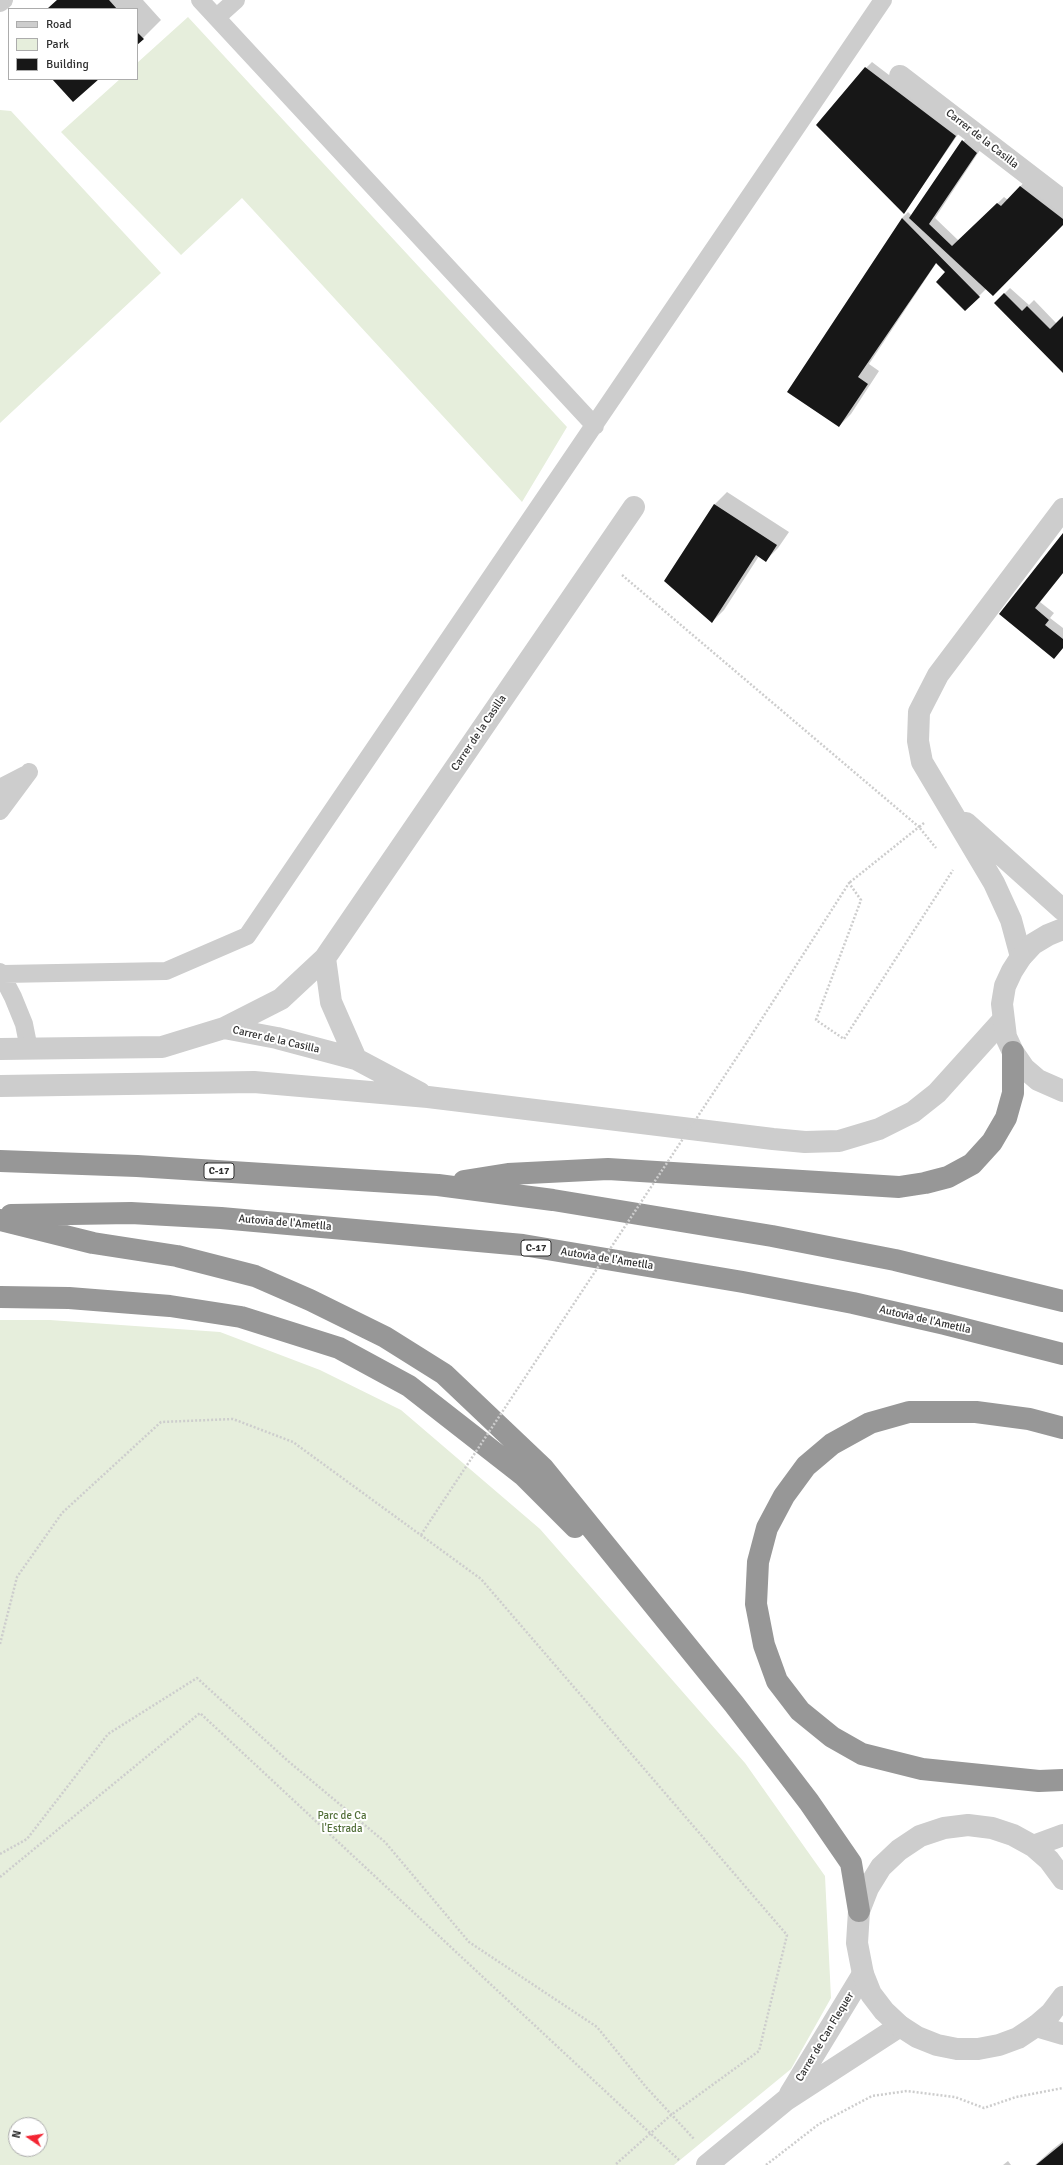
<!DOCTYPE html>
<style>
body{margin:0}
#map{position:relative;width:1063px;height:2165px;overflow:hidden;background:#fff;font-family:Signika,sans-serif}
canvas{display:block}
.legend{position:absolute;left:8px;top:8px;width:130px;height:72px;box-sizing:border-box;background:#fff;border:1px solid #acacac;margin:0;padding:5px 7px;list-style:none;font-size:12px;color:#303030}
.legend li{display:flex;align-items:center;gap:8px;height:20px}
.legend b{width:20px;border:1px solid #acacac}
.north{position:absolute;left:8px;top:2117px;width:40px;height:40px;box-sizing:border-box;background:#fff;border:1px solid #acacac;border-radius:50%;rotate:283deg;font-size:11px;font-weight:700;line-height:16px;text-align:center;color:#303030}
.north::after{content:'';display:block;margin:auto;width:14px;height:18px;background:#f32533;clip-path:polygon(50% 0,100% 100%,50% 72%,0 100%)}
</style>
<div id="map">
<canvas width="1063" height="2165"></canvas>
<ul class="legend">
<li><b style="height:5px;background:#cdcdcd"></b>Road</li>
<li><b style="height:11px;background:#e6eedc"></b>Park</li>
<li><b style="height:11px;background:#171717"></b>Building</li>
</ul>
<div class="north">N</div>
</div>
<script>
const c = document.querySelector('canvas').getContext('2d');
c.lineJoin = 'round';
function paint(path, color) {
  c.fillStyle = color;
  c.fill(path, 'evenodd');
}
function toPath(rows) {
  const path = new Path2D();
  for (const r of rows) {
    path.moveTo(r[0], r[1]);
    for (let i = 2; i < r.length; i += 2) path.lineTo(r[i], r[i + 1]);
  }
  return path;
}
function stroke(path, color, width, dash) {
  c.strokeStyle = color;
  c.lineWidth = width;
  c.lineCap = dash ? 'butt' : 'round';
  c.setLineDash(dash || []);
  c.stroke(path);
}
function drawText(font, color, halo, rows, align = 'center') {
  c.font = font + ' Signika,sans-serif';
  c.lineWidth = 4;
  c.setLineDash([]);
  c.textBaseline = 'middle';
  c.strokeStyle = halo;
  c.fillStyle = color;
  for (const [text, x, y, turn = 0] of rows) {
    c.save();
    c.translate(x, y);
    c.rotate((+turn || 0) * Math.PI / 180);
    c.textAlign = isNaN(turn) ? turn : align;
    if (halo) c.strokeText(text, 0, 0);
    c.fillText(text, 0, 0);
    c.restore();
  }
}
const green = toPath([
 [188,17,567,427,522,502,242,198,181,255,61,132,120,79,137,79,137,63],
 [0,110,11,111,161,273,0,423],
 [0,1320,50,1320,220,1332,320,1370,401,1410,540,1529,745,1763,825,1876,831,1998,791,2069,674,2165,0,2165],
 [16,2125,40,2125,40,2149,16,2149]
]);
const shadow = toPath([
 [57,0,143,0,161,20,137,44,137,9,47,9],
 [872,62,961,130,904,213,866,68],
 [968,135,982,147,935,218,959,241,1004,197,1008,200,1026,180,1063,208,1063,223,986,289,965,310,946,272,937,262,869,364,879,371,851,414,839,426,902,218,908,212,912,216],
 [1010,288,1029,305,1034,300,1057,324,1063,317,1063,371,995,303],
 [727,492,789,532,778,548,766,560,759,556,724,610,712,622,665,581,715,504],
 [1063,535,1063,573,1040,602,1054,613,1050,618,1063,628,1063,648,1054,658,1000,614],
 [1063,2141,1063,2165,1035,2165,1053,2149],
 [1008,2161,1011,2165,1003,2165]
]);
const building = toPath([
 [57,0,109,0,117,9,47,9],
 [137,32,144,39,137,45],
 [865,67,956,136,904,214,816,125],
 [52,79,99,79,73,102],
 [962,140,977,153,929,224,952,246,997,203,1001,206,1020,186,1063,219,1063,225,993,296,909,218],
 [902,218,980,297,965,311,936,282,945,272,936,263,858,377,868,384,839,427,787,392],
 [1004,293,1022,311,1027,306,1050,329,1063,316,1063,373,994,303],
 [714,504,777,545,766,562,756,555,712,623,664,581],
 [1063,533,1063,573,1035,608,1049,620,1045,625,1063,639,1063,648,1054,659,999,614],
 [1063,2143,1063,2165,1036,2165]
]);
const path = toPath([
 [622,575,919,827,849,883],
 [924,823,919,827,936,848],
 [747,1042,849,883,861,900,816,1020,844,1039,953,870],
 [421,1535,434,1515],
 [0,1644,17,1577,62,1513,161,1422,233,1419,293,1442,481,1579,787,1935,759,2051,671,2115,615,2165],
 [0,1854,27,1839,108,1734,197,1678,288,1761,385,1842,469,1942,597,2027,646,2087,694,2139],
 [0,1877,200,1713,679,2160],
 [766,2165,819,2124,872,2096,907,2091,955,2097,984,2108,1016,2097,1063,2088]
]);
const service = toPath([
 [200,0,595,426],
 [0,3,4,0],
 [217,17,236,0],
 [0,788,25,775],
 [0,811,29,772],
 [0,972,13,997,24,1024,29,1049],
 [3,974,166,971,247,936,883,0]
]);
const minor = toPath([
 [900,76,1063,201],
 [966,823,1063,910],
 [1021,957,1011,920,994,883,922,762,918,741,919,712,938,675,1063,509],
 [325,958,331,1002,356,1059,420,1093],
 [224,1028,277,1038,356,1059],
 [0,1049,162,1047,224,1028,281,999,325,958,634,507],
 [0,1086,254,1082,428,1097,773,1139,805,1142,839,1141,879,1129,913,1112,937,1093,1002,1021],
 [1036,2026,1063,2034],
 [790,2094,863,1974],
 [707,2165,786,2100,900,2026]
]);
const tertiary = toPath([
 [1063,929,1048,935,1033,944,1021,957,1012,971,1005,986,1002,1004,1006,1037,1013,1052,1024,1068,1038,1080,1063,1091],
 [1033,1846,1063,1835],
 [1063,1879,1049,1860,1033,1846,1013,1835,992,1828,968,1825,944,1828,920,1836,899,1850,881,1867,868,1888,859,1911,857,1943,863,1974,871,1994,884,2011,900,2026,917,2037,937,2045,957,2049,978,2049,999,2045,1018,2038,1036,2026,1051,2013,1063,1997]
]);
const motorway = toPath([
 [0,1161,137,1166,438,1185,553,1200,772,1236,895,1260,1063,1301],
 [464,1181,508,1174,608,1169,899,1187,925,1183,948,1177,972,1164,992,1142,1006,1118,1013,1093,1013,1052],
 [11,1215,131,1213,221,1218,523,1245,743,1282,853,1303,945,1324,1063,1354],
 [0,1220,93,1243,177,1256,255,1276,310,1300,385,1337,444,1374,543,1468,734,1704,809,1802,851,1863,859,1911],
 [0,1297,69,1298,170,1306,241,1317,339,1348,409,1386,523,1475,575,1527],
 [1063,1428,1029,1419,976,1412,909,1412,870,1423,832,1444,806,1466,784,1496,767,1528,758,1562,756,1604,764,1645,777,1681,800,1711,832,1737,862,1754,922,1769,1039,1781,1063,1780]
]);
const pathBridge = toPath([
 [434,1515,747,1042]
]);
const shields = [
 [219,1171,30],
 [536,1248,30]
];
const shieldNames = [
 ["C-17",219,1171],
 ["C-17",536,1248]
];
const streetNames = [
 ["Carrer de la Casilla",982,139,38],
 ["Carrer de la Casilla",479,733,-56],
 ["Carrer de la Casilla",276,1040,13],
 ["Autovia de l'Ametlla",285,1223,5],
 ["Autovia de l'Ametlla",607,1259,9],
 ["Autovia de l'Ametlla",925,1320,13],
 ["Carrer de Can Flequer",825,2037,-59]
];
const parkNames = [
 ["Parc de Ca",342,1816],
 ["l'Estrada",342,1829]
];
paint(green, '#e6eedc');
paint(shadow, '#0003');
paint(building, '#171717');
stroke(path, '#cdcdcd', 2.5, [2, 2]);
stroke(service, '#cdcdcd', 18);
stroke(minor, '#cdcdcd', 22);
stroke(tertiary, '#cdcdcd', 22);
stroke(motorway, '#979797', 22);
stroke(pathBridge, '#cdcdcd', 2.5, [2, 2]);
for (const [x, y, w] of shields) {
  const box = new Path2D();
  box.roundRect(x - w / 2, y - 8, w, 16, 3);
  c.fillStyle = '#fff';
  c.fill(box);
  stroke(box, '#303030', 1);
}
drawText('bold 10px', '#303030', null, shieldNames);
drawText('11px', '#303030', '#fff', streetNames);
drawText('11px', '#526f39', '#fff', parkNames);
</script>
